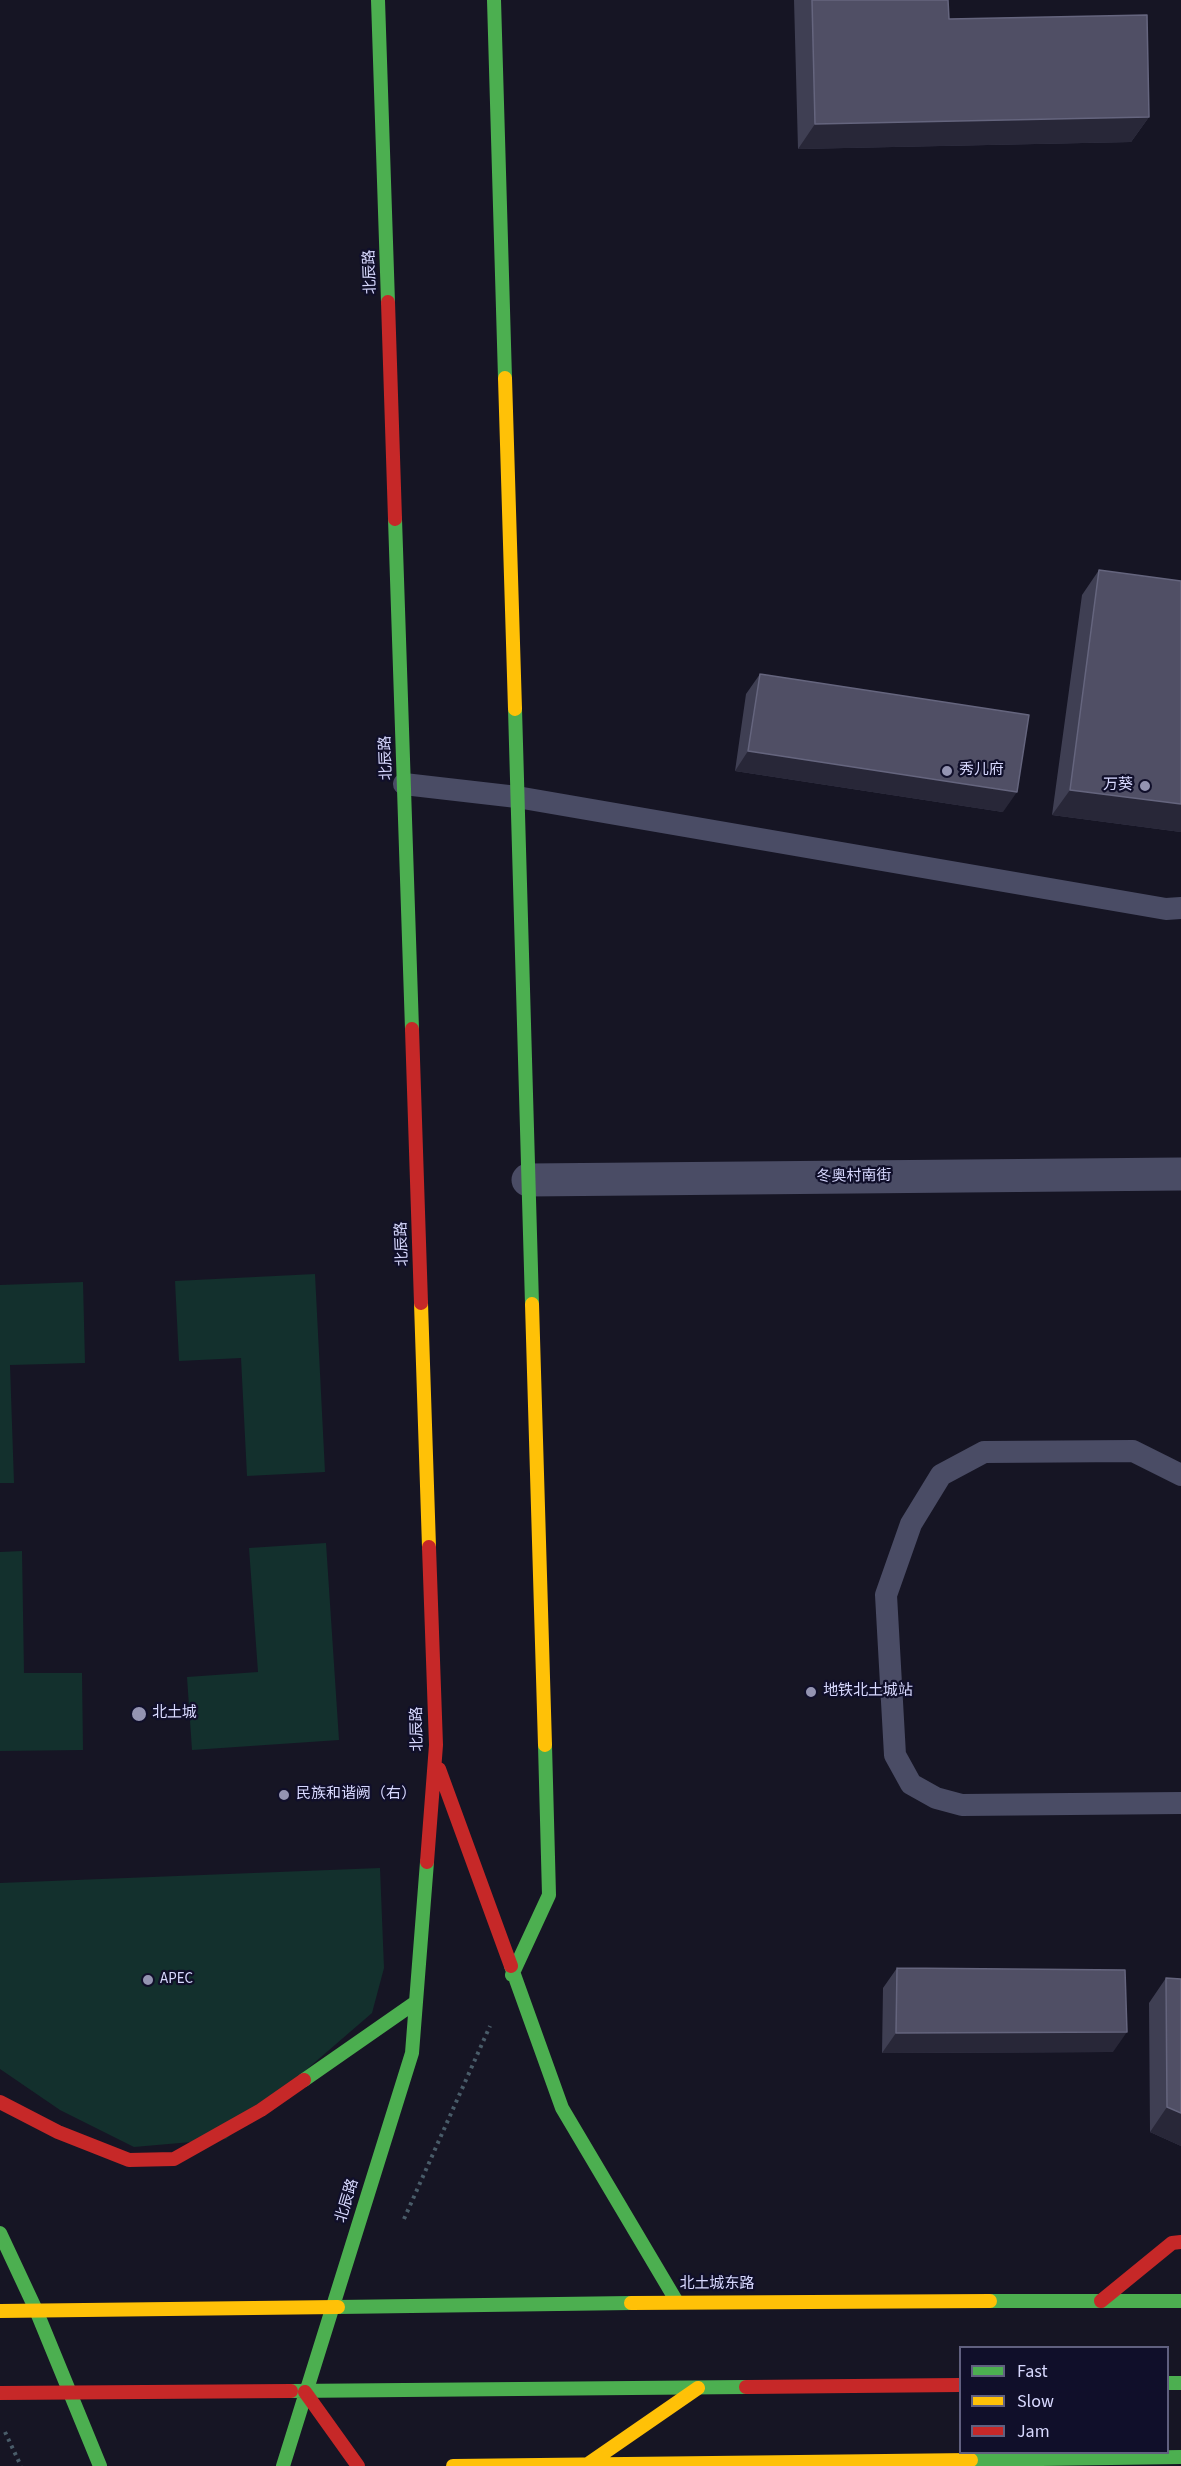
<!DOCTYPE html>
<meta charset="utf-8">
<style>
body{margin:0}
#map{position:relative;width:1181px;height:2466px;overflow:hidden;background:#161524;font-family:"Source Sans 3",sans-serif}
canvas{display:block}
.legend{position:absolute;left:959px;top:2346px;width:210px;height:108px;box-sizing:border-box;background:#100f2a;border:2px solid #60607f;margin:0;padding:8px 10px;list-style:none;font-size:18px;color:#d8d9ff}
.legend li{display:flex;align-items:center;gap:12px;height:30px}
.legend b{width:30px;border:2px solid #60607f}
</style>
<div id="map">
<canvas width="1181" height="2466"></canvas>
<ul class="legend">
<li><b style="height:8px;background:#4caf50"></b>Fast</li>
<li><b style="height:8px;background:#ffc107"></b>Slow</li>
<li><b style="height:8px;background:#c62828"></b>Jam</li>
</ul>
</div>
<script>
const c = document.querySelector('canvas').getContext('2d');
c.lineJoin = 'round';
function paint(path, color) {
  c.fillStyle = color;
  c.fill(path, 'evenodd');
}
function toPath(rows) {
  const path = new Path2D();
  for (const r of rows) {
    path.moveTo(r[0], r[1]);
    for (let i = 2; i < r.length; i += 2) path.lineTo(r[i], r[i + 1]);
  }
  return path;
}
function stroke(path, color, width, dash) {
  c.strokeStyle = color;
  c.lineWidth = width;
  c.lineCap = dash ? 'butt' : 'round';
  c.setLineDash(dash || []);
  c.stroke(path);
}
function drawText(font, color, halo, rows, align = 'center') {
  c.font = font + ' "Source Sans 3","Noto Sans SC",sans-serif';
  c.lineWidth = 4.5;
  c.setLineDash([]);
  c.textBaseline = 'middle';
  c.strokeStyle = halo;
  c.fillStyle = color;
  for (const [text, x, y, turn = 0] of rows) {
    c.save();
    c.translate(x, y);
    c.rotate((+turn || 0) * Math.PI / 180);
    c.textAlign = isNaN(turn) ? turn : align;
    if (halo) c.strokeText(text, 0, 0);
    c.fillText(text, 0, 0);
    c.restore();
  }
}
const green = toPath([
 [315,1274,325,1472,247,1476,241,1358,179,1361,175,1281],
 [83,1282,85,1363,10,1365,14,1483,0,1483,0,1285],
 [326,1543,339,1740,192,1750,187,1677,258,1672,249,1548],
 [22,1551,24,1673,82,1673,83,1750,0,1751,0,1552],
 [380,1868,384,1968,372,2013,226,2139,134,2147,60,2110,0,2069,0,1883]
]);
const path = toPath([
 [404,2219,490,2026],
 [5,2432,21,2466]
]);
const lane = toPath([
 [404,784,517,797,1166,909,1181,908],
 [1181,1475,1133,1451,984,1452,941,1475,911,1524,886,1595,895,1755,911,1784,936,1798,962,1805,1181,1803]
]);
const street = toPath([
 [528,1180,1181,1174]
]);
const fast = toPath([
 [378,0,388,302],
 [494,0,505,378],
 [395,519,412,1029],
 [515,709,532,1304],
 [511,1966,562,2108,677,2302],
 [512,1975,549,1895,545,1745],
 [304,2080,416,2002],
 [0,2233,36,2310,100,2466],
 [990,2301,1181,2301],
 [338,2307,631,2303],
 [1168,2383,1181,2383],
 [291,2391,746,2387],
 [971,2460,1181,2457],
 [283,2466,412,2053,427,1862]
]);
const slow = toPath([
 [505,378,515,709],
 [421,1303,429,1547],
 [532,1304,545,1745],
 [631,2303,990,2301],
 [0,2311,338,2307],
 [453,2466,971,2460],
 [585,2466,698,2388]
]);
const jam = toPath([
 [388,302,395,519],
 [412,1029,421,1303],
 [439,1769,511,1966],
 [427,1862,436,1745,429,1547],
 [0,2102,58,2132,129,2160,174,2159,261,2110,304,2080],
 [1101,2301,1172,2243,1181,2242],
 [746,2387,960,2385],
 [305,2392,358,2466],
 [0,2393,291,2391]
]);
const wall = toPath([
 [794,0,948,0,949,19,1149,117,1131,142,798,149],
 [1099,570,1181,832,1052,815,1082,595],
 [760,674,1003,812,735,771,746,694],
 [897,1968,1113,2052,882,2053,883,1988],
 [1166,1978,1181,1979,1181,2146,1150,2132,1149,2003]
]);
const shadedWall = toPath([
 [1149,117,1131,142,798,149,815,124],
 [748,751,1017,792,1003,812,735,771],
 [1070,790,1181,804,1181,832,1052,815],
 [1127,2032,1113,2052,882,2053,896,2033],
 [1167,2107,1181,2113,1181,2146,1150,2132]
]);
const building = toPath([
 [812,0,948,0,949,19,1147,15,1149,117,815,124,812,0],
 [1099,570,1181,581,1181,804,1070,790,1099,570],
 [760,674,1029,715,1017,792,748,751,760,674],
 [897,1968,1125,1970,1127,2032,896,2033,897,1968],
 [1166,1978,1181,1979,1181,2113,1167,2107,1166,1978]
]);
const markers = [
 [947,771,6,"#9494b2"],
 [1145,786,6,"#9494b2"],
 [811,1692,6,"#9494b2"],
 [139,1714,8,"#9494b2"],
 [284,1795,6,"#9494b2"],
 [148,1980,6,"#9494b2"]
];
const streetNames = [
 ["北辰路",371,272,-92],
 ["北辰路",387,758,-92],
 ["冬奥村南街",854,1177,-1],
 ["北辰路",403,1244,-92],
 ["北辰路",418,1729,-91],
 ["北辰路",348,2201,-73],
 ["北土城东路",717,2285]
];
const poiNames = [
 ["秀儿府",959,771],
 ["万葵",1133,786,"right"],
 ["地铁北土城站",823,1692],
 ["北土城",152,1714],
 ["民族和谐阙（右）",296,1795],
 ["APEC",160,1980]
];
paint(green, '#13302d');
stroke(path, '#495c69', 4, [3, 4.5]);
stroke(lane, '#4a4c65', 22);
stroke(street, '#4a4c65', 33);
stroke(fast, '#4caf50', 14);
stroke(slow, '#ffc107', 14);
stroke(jam, '#c62828', 14);
paint(wall, '#3f3f53');
paint(shadedWall, '#282738');
paint(building, '#504f65');
stroke(building, '#65657e', 1.5);
for (const [x, y, r, color] of markers) {
  const dot = new Path2D();
  dot.arc(x, y, r, 0, 2 * Math.PI);
  c.fillStyle = color;
  c.fill(dot);
  stroke(dot, '#100f2a', 2);
}
drawText('15px', '#d8d9ff', '#100f2a', streetNames);
drawText('15px', '#d8d9ff', '#100f2a', poiNames, 'left');
</script>
